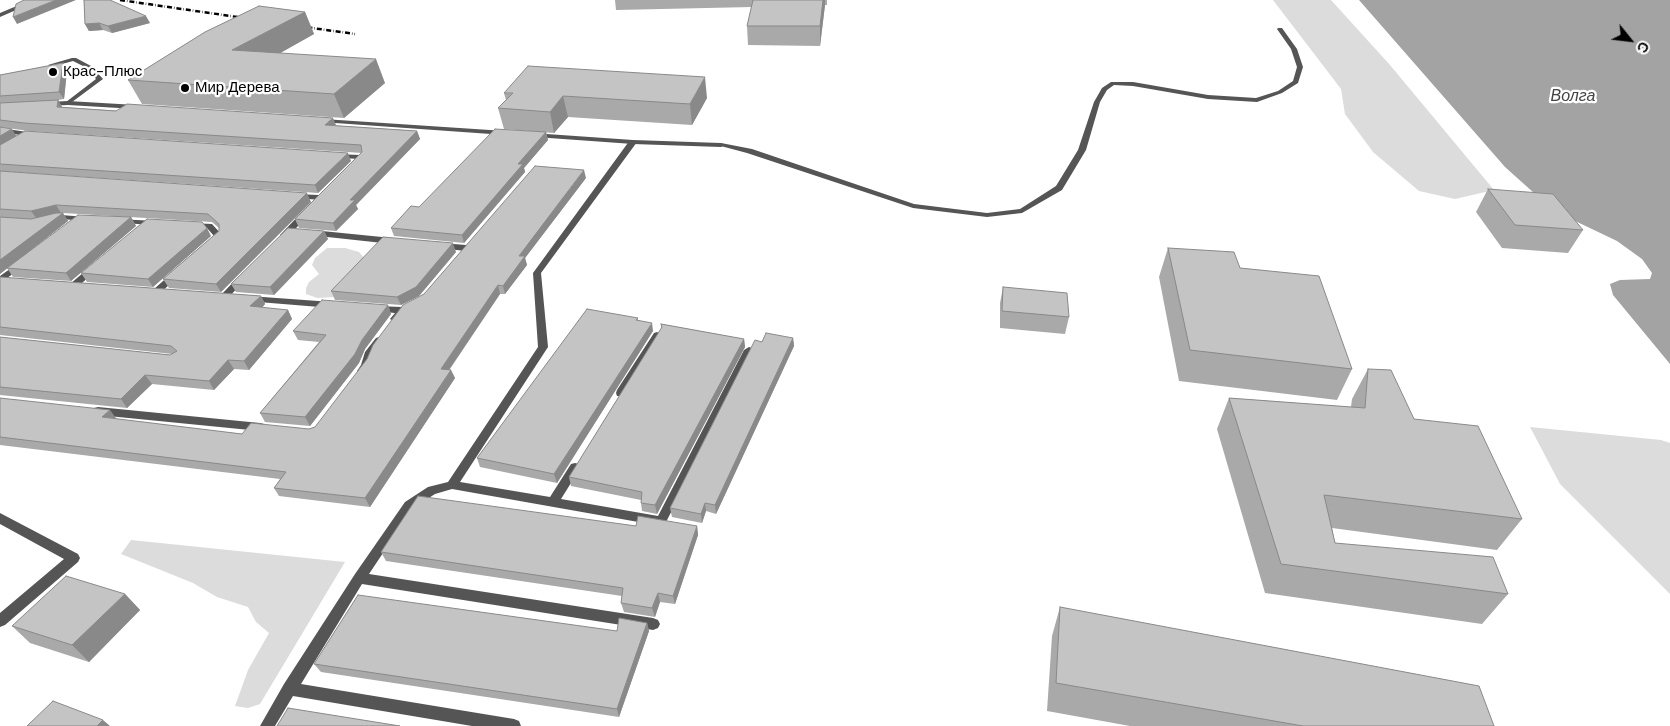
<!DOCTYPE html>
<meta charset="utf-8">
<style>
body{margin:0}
#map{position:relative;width:1670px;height:726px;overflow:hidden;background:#fff;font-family:"DM Sans",sans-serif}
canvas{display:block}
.north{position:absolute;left:1605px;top:15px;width:50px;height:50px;-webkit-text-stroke:4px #fff;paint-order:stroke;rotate:119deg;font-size:14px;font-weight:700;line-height:20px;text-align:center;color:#000}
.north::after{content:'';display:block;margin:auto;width:18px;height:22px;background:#000;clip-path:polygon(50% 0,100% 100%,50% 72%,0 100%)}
</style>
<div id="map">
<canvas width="1670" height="726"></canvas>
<div class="north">С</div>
</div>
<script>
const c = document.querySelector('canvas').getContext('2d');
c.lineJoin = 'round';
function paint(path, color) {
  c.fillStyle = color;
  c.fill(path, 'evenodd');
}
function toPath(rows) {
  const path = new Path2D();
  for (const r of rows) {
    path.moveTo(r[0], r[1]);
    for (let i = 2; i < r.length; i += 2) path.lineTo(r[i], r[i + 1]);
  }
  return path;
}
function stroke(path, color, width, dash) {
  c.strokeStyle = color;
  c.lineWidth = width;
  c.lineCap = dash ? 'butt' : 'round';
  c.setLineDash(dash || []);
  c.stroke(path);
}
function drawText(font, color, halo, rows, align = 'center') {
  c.font = font + ' "DM Sans",sans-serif';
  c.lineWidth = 4.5;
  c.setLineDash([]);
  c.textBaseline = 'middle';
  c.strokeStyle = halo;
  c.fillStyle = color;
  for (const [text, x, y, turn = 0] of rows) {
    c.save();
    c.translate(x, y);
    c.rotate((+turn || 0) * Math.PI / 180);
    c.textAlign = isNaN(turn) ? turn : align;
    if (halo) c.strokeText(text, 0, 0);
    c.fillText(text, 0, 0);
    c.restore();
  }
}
const green = toPath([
 [1273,0,1331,0,1390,65,1494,190,1455,199,1419,191,1373,152,1345,114,1341,89],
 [327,248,345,248,359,252,366,260,336,297,317,298,306,294,306,288,309,282,319,274,312,265,315,258],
 [1530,427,1661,440,1670,443,1670,594,1560,484],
 [131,540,345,562,260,704,248,708,235,706,248,670,269,633,256,622,248,607,217,597,193,583,121,554]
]);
const water = toPath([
 [1359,0,1670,0,1670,364,1613,295,1610,284,1620,280,1650,279,1652,273,1642,259,1617,241,1571,219,1544,202,1505,167]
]);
const service = toPath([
 [31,0,39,0,0,17,0,13,31,0],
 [1278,28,1282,28,1297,49,1303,67,1298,83,1282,93,1257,102,1208,99,1133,86,1114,85,1107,90,1100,102,1086,150,1062,190,1022,213,987,217,913,208,747,153,717,145,721,143,752,149,914,204,987,213,1020,209,1056,186,1078,150,1094,102,1102,88,1111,82,1133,82,1208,95,1256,98,1278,91,1293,81,1297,67,1291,49,1277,29,1278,28],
 [72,58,76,58,91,66,103,79,68,105,66,104,66,102,96,79,87,68,73,61,51,67,48,65,72,58],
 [0,128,34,133,38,135,34,137,0,132,0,128],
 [630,140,637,142,541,273,548,347,460,482,550,497,571,464,575,463,579,464,581,467,561,499,658,516,744,350,749,347,752,348,754,350,665,524,661,526,452,489,435,494,413,508,369,574,653,618,658,620,660,624,658,628,653,630,362,584,301,684,514,719,519,721,521,726,472,726,293,696,275,726,260,726,284,684,355,574,405,502,428,487,448,482,538,347,533,273,630,140],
 [335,154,361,155,365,157,361,159,338,158,335,158,335,154],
 [325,189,328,189,332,191,324,200,321,200,295,198,291,196,295,194,319,195,325,189],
 [303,211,306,211,310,213,286,239,280,239,280,235,303,211],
 [61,215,86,217,90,219,86,221,61,219,53,221,49,219,61,215],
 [117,219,156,221,160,223,156,225,120,223,117,223,117,219],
 [190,223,212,224,223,236,214,245,208,245,207,243,214,236,207,228,190,227,190,223],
 [312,230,392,238,396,241,392,244,309,235,309,231,312,230],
 [441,243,466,245,470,248,466,251,438,248,437,246,441,243],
 [21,261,24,262,25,264,24,266,0,283,0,276,21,261],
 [93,266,97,269,96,271,76,288,70,288,68,286,70,284,90,267,93,266],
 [176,271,179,272,180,274,179,276,159,294,153,294,151,292,153,290,173,272,176,271],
 [241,276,244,277,245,279,244,281,227,299,221,299,219,297,221,295,238,277,241,276],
 [249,296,332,302,337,305,332,308,246,301,244,299,246,297,249,296],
 [376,306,402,307,407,310,398,321,395,322,390,319,395,313,373,311,371,309,373,307,376,306],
 [657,332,662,335,625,396,617,396,616,393,617,390,654,333,657,332],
 [379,337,384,340,375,353,371,365,366,373,358,373,357,371,361,365,365,352,376,338,379,337],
 [98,407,260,423,264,424,265,427,264,430,260,431,98,415,94,414,93,411,94,408,98,407]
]);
const minor = toPath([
 [68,101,136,105,139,107,136,109,68,105,48,106,45,104,48,102,68,101],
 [323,119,505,131,509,133,505,135,321,122,319,121,323,119],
 [532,133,633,140,721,143,725,145,721,147,633,144,535,137,531,135,532,133],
 [0,513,78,554,80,558,78,562,5,625,0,627,0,613,64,559,0,524,0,513]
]);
const rail = toPath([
 [120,0,251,19],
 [298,26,355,34]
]);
const wall = toPath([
 [84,0,150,23,112,33,103,30,89,31,85,24],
 [615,0,827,0,827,5,825,5,820,46,748,45,747,26,752,7,616,10],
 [305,12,314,34,280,53,385,83,344,118,142,104,128,80],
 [63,63,67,71,64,99,58,100,62,107,417,131,420,139,356,205,358,209,336,231,299,228,295,219,362,153,29,131,0,127,0,75],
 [504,93,707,98,692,125,568,117,554,133,504,129,498,108,506,100],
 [0,127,16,136,351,161,318,193,0,171],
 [546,132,548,140,524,168,525,172,464,243,394,236,391,228,419,207],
 [0,171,311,202,221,292,169,288,163,279,219,231,219,228,212,222,63,213,68,221,25,255,131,217,136,226,71,281,13,277,7,268,0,274],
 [586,178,525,258,527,265,505,294,500,294,450,369,455,378,370,507,279,496,274,488,280,479,0,445,0,398,116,418,116,419,242,434,309,429,315,427,424,294],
 [1488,189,1583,230,1568,253,1502,248,1476,212],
 [324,231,328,239,274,295,236,292,231,284],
 [211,236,153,287,87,282,81,273],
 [1168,248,1240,268,1352,369,1337,400,1179,381,1159,277],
 [456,252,419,296,401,305,335,300,331,291],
 [0,277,261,296,265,304,262,308,288,310,292,319,249,370,234,369,214,390,152,384,127,408,0,395,0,337,170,355,172,354,0,335],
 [1003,287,1069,317,1065,334,1000,328,1000,303],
 [388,305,391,314,365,349,359,363,310,426,265,422,260,413,319,342,298,340,293,331],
 [638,318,638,320,653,331,557,483,480,467,477,458],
 [661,324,744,339,745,347,657,514,642,511,641,503,641,500,571,486,569,477,661,329],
 [793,338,794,346,716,514,706,511,702,523,672,517,670,508,762,342],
 [1368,369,1414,419,1522,519,1497,550,1332,528,1335,543,1508,594,1482,624,1265,593,1217,429,1229,398,1351,407,1352,399],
 [636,526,697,526,698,535,675,604,660,602,655,617,624,612,621,603,622,596,386,561,381,552],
 [125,594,140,610,89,662,30,643,12,626],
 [1060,607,1494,726,1130,726,1047,711,1052,636],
 [647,623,649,631,619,717,321,672,314,664,617,631]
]);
const shadedWall = toPath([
 [56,0,76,0,17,24,13,17],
 [823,0,825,0,825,5,820,46,820,26],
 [305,12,314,34,243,74,232,50],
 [146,16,150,23,112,33,108,26],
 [99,23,103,30,89,31,85,24],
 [376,59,385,83,344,118,334,94],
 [63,63,67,71,64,99,59,92],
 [705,77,707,98,692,125,690,104],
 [563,96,568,117,554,133,550,112],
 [58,100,62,107,57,107],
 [333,118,336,125,325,125],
 [12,129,17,137,0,147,0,136],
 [417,131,420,139,356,205,358,209,336,231,333,223,350,200],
 [546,132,548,140,524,168,525,172,464,243,462,235,518,164],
 [348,153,351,161,318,193,315,185],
 [584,170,586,178,525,258,527,265,505,294,503,286,519,256],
 [307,193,311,202,221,292,216,284],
 [56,205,61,213,37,219,31,211],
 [63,213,68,221,0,274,0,260],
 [131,217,136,226,71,281,66,273],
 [207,228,211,236,153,287,148,279],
 [324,231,328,239,274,295,270,287],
 [453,243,456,252,419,296,401,305,397,297],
 [498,285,500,294,444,377,441,369],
 [261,296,265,304,255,315,250,306],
 [388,305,391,314,365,349,359,363,310,426,305,417],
 [288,310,292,319,249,370,244,361],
 [652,323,653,331,557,483,554,474],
 [793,338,794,346,716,514,715,505],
 [744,339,745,347,657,514,655,505],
 [228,360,234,369,214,390,209,381],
 [451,370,455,378,370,507,365,498],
 [145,375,152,384,127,408,121,399],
 [110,410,116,418,108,426,102,417],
 [705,503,706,511,702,523,701,514],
 [697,526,698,535,675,604,673,596],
 [658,593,660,602,655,617,652,608],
 [125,594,140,610,89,662,72,645],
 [647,623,649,631,619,717,617,709],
 [103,720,110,726,97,726]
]);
const building = toPath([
 [24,0,56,0,13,17,16,4,24,0],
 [84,0,110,0,146,16,108,26,99,23,85,24,84,0],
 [753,0,823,0,820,26,747,26,753,0],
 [259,6,305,12,232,50,376,59,334,94,128,80,205,32,259,6],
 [63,63,59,92,0,96,0,75,63,63],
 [528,66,705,77,690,104,563,96,550,112,498,108,513,93,504,93,528,66],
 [58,100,57,107,116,111,127,104,333,118,325,125,417,131,350,200,355,200,333,223,295,219,362,152,361,145,24,123,0,120,0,103,58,100],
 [0,127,12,129,0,136,0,127],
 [495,129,546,132,518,164,523,164,462,235,391,228,411,206,419,207,495,129],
 [25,131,348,153,315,185,0,164,0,145,25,131],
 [535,166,584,170,519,256,525,256,503,286,498,285,441,369,451,370,365,498,274,488,286,472,0,437,0,398,110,410,102,417,242,434,251,423,309,429,315,427,367,359,373,345,403,305,424,294,535,166],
 [0,171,307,193,216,284,163,279,219,231,219,224,208,214,56,205,31,211,0,209,0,171],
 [1488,189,1553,194,1583,230,1515,225,1488,189],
 [56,213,63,213,0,260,0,217,31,219,56,213],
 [78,215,131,217,66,273,7,268,78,215],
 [147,219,202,222,207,228,148,279,81,273,147,219],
 [288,228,324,231,270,287,231,284,288,228],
 [383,237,453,243,416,287,397,297,331,291,383,237],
 [1168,248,1234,252,1240,268,1319,276,1352,369,1190,350,1168,248],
 [0,277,261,296,250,306,288,310,244,361,228,360,209,381,145,375,121,399,0,387,0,337,170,355,177,351,171,346,0,327,0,277],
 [1003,287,1067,293,1069,317,1002,311,1003,287],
 [322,300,388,305,362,340,355,354,305,417,260,413,326,335,293,331,322,300],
 [587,309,638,318,636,320,652,323,554,474,477,458,587,309],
 [661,324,744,339,655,505,641,503,642,492,569,477,662,327,661,324],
 [766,333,793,338,715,505,705,503,701,514,670,508,755,340,762,342,766,333],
 [1368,369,1391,370,1414,419,1478,426,1522,519,1324,495,1335,543,1493,557,1508,594,1281,564,1229,398,1365,408,1368,369],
 [418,496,636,526,638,516,697,526,673,596,658,593,652,608,621,603,623,588,381,552,418,496],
 [66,576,125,594,72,645,12,626,66,576],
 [358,595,617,631,619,618,647,623,617,709,314,664,358,595],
 [1060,607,1479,686,1494,726,1303,726,1056,683,1060,607],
 [53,701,103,720,97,726,27,726,53,701],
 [288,708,400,726,277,726,288,708]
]);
const markers = [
 [53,72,5,"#000"],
 [185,88,5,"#000"]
];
const farPoinames = [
 ["Крас-Плюс",63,72],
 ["Мир Дерева",195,88]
];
const farWaternames = [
 ["Волга",1573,97]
];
paint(green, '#dcdcdc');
paint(water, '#a3a3a3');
paint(service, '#555');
paint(minor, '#555');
stroke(rail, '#000', 2.5, [5, 2, 0.5, 2]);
paint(wall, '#a9a9a9');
paint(shadedWall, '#898989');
paint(building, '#c4c4c4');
stroke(building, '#898989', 1);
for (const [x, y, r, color] of markers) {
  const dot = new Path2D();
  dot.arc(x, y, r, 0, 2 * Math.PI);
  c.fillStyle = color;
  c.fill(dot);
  stroke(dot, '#fff', 2);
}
drawText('15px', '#000', '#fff', farPoinames, 'left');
drawText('italic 16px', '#444', '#fff', farWaternames);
</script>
